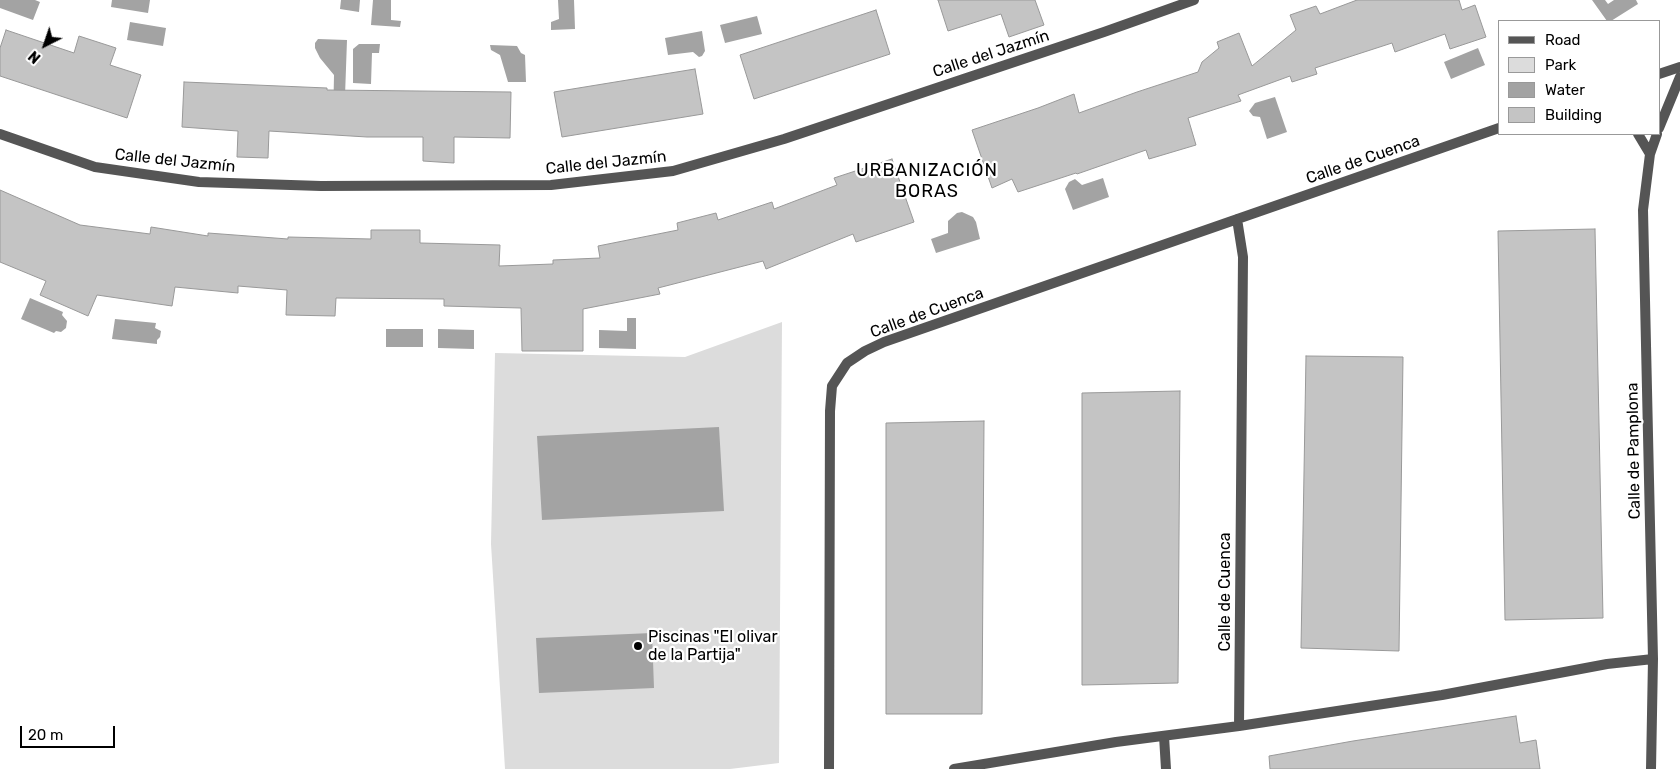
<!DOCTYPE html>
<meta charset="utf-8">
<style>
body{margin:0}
#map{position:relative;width:1680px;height:769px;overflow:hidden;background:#fff;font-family:Rubik,sans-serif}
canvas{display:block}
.legend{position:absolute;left:1498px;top:20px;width:162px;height:115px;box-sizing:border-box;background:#fff;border:1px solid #999;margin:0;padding:6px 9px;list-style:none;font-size:15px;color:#000}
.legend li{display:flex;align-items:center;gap:10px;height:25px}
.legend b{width:25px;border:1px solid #999}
.north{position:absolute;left:20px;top:20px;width:50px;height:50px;-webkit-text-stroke:4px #fff;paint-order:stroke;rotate:221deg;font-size:14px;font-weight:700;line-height:20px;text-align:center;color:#000}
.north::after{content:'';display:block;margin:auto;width:18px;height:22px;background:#000;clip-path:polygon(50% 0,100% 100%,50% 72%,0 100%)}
.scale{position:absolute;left:20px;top:726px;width:95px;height:22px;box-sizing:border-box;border:2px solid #000;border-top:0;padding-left:6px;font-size:15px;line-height:18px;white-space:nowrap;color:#000;-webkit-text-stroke:4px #fff;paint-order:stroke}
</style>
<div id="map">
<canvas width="1680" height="769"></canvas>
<ul class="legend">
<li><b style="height:6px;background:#555"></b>Road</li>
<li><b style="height:14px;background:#dcdcdc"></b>Park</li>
<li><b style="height:14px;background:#a3a3a3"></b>Water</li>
<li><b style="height:14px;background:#c4c4c4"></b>Building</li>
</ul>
<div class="north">N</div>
<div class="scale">20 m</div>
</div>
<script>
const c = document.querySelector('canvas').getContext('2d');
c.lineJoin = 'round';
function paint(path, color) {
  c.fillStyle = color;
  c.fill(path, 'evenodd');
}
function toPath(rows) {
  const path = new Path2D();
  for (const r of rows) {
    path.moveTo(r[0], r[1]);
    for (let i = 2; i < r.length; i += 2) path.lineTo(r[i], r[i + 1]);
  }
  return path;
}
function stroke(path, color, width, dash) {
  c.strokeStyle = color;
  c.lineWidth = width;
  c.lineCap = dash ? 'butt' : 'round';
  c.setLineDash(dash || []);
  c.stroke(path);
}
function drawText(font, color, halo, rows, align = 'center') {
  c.font = font + ' Rubik,sans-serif';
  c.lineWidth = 4.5;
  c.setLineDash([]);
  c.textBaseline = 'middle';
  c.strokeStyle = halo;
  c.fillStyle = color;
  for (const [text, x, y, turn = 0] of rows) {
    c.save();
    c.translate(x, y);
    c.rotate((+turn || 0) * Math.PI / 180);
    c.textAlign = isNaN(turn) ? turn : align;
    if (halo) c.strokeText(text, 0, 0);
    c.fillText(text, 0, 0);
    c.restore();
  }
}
const green = toPath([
 [782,322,779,763,730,769,505,769,491,544,495,353,685,357]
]);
const water = toPath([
 [0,0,35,0,40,2,33,20,0,8],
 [112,0,150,0,148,13,111,7],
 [341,0,360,0,359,12,340,9],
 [373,0,391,0,391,20,401,21,400,27,371,25],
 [558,0,574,0,575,29,551,30,551,22,559,19],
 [1592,0,1605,0,1608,4,1614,0,1636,0,1638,4,1611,21,1607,21],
 [757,16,762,34,725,43,720,25],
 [130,22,166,28,163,46,127,40],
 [702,31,705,51,702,56,699,57,693,52,668,55,665,38],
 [318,39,347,40,344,124,333,124,334,75,320,58,315,48,315,43],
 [359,44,380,44,379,53,372,53,371,84,353,83,353,49],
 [490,45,517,46,521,53,525,55,526,82,508,82,500,55,491,50],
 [1478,48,1485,65,1451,79,1444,62],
 [1275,97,1287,132,1267,139,1260,117,1253,116,1249,111,1255,103],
 [1103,178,1109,197,1073,210,1065,189,1069,182,1075,179,1082,185],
 [962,212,973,217,976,222,980,239,936,253,931,239,948,233,948,221,957,213],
 [30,298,63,312,62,315,67,321,66,328,61,332,56,331,54,333,21,319],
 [627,318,636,318,636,349,599,348,599,330,627,331],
 [115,319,156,323,155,328,161,331,160,337,157,340,157,344,112,339],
 [386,329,423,329,423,347,386,347],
 [438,329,474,330,474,349,438,348],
 [719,427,724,511,542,520,537,436],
 [652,633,654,688,539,693,536,638]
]);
const building = toPath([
 [938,0,1035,0,1044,25,1009,37,1001,14,948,31,938,0],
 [1357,0,1459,0,1462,10,1475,5,1486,37,1450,49,1445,34,1395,52,1392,43,1315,68,1317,74,1292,82,1290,76,1238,95,1241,101,1188,118,1196,145,1149,159,1146,150,1077,174,1076,173,1018,192,1012,179,992,188,972,130,1038,108,1074,94,1079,113,1137,92,1198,72,1202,62,1219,48,1217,42,1239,33,1252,66,1296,30,1290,15,1316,6,1320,14,1357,0],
 [876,10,890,54,754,99,740,55,876,10],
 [6,30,74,53,79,36,116,48,110,65,141,75,127,118,0,76,0,48,6,30],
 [695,69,703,114,562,137,554,92,695,69],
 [184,82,327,88,327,90,511,92,510,138,454,137,454,163,438,162,423,161,423,137,367,137,269,131,268,158,237,157,238,131,182,127,184,82],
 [892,159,914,222,856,242,853,234,766,269,763,261,658,288,660,294,583,309,583,351,522,351,521,308,444,306,444,299,336,298,335,316,286,315,287,290,238,286,238,293,175,287,172,306,97,295,88,316,40,295,46,281,0,262,0,190,80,225,150,234,151,227,208,236,208,233,288,239,288,237,371,239,371,230,420,230,420,243,500,245,499,266,553,264,553,260,600,258,598,246,678,230,677,223,716,213,718,220,772,202,774,209,837,185,834,178,892,159],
 [1595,229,1603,618,1505,620,1498,231,1595,229],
 [1306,356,1403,357,1399,651,1301,648,1306,356],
 [1180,391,1178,683,1082,685,1082,393,1180,391],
 [984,421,982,714,886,714,886,423,984,421],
 [1516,716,1520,743,1536,740,1540,769,1270,769,1269,756,1353,741,1516,716]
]);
const minor = toPath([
 [1659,74,1680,67],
 [1659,128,1680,77],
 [0,134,95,167,199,182,321,186,551,185,673,171,784,139,1104,32,1194,0],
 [1638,134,1650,154],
 [1237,219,1243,257,1239,726],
 [1164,736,1166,769],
 [829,769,830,411,832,386,847,363,865,351,884,342,1499,128],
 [954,769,1116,742,1239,726,1442,695,1607,664,1653,659],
 [1651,769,1653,659,1643,210,1650,154,1657,134]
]);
const markers = [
 [638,646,5,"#000"]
];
const streetNames = [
 ["Calle del Jazmín",991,54,-18],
 ["Calle de Cuenca",1363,160,-19],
 ["Calle del Jazmín",175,161,6],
 ["Calle del Jazmín",606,163,-6],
 ["Calle de Cuenca",927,313,-20],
 ["Calle de Pamplona",1634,451,-91],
 ["Calle de Cuenca",1225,592,-90]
];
const poiNames = [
 ["Piscinas \"El olivar",648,637],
 ["de la Partija\"",648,655]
];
const neighbourhoodNames = [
 ["URBANIZACIÓN",927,171],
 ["BORAS",927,192]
];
paint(green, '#dcdcdc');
paint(water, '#a3a3a3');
paint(building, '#c4c4c4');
stroke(building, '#999', 1);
stroke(minor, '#555', 10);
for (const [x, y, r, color] of markers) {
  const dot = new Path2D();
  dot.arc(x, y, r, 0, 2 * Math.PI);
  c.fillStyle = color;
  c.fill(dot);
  stroke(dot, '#fff', 2);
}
drawText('16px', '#000', '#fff', streetNames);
drawText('16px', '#000', '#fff', poiNames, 'left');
c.letterSpacing = '1px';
drawText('18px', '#000', '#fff', neighbourhoodNames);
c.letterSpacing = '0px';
</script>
